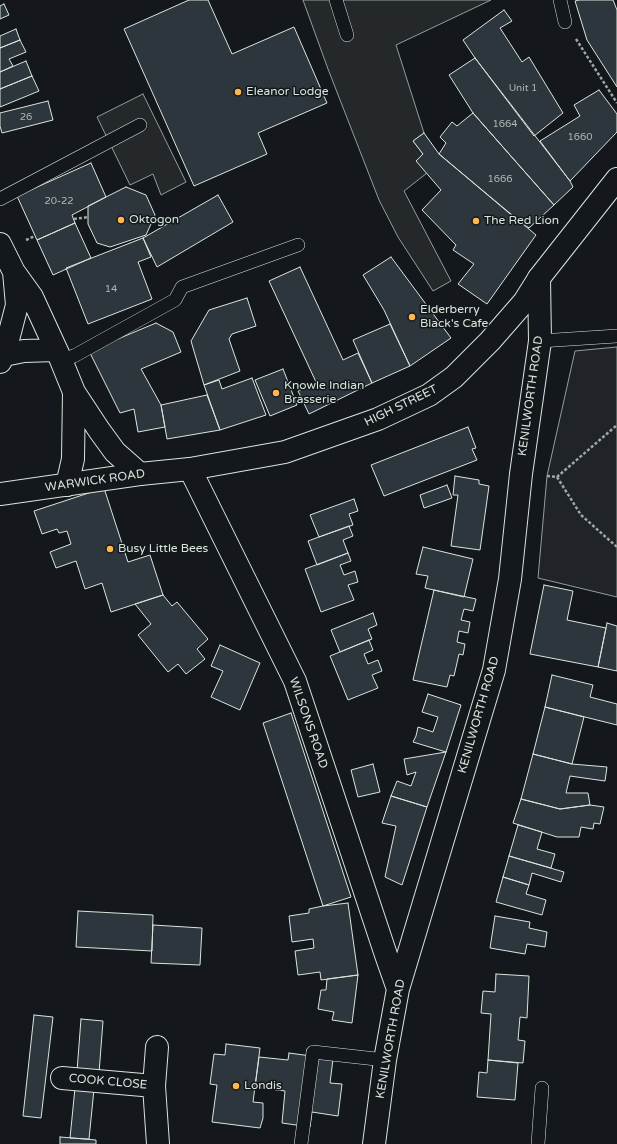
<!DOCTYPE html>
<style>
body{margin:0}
canvas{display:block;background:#14181c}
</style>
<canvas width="617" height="1144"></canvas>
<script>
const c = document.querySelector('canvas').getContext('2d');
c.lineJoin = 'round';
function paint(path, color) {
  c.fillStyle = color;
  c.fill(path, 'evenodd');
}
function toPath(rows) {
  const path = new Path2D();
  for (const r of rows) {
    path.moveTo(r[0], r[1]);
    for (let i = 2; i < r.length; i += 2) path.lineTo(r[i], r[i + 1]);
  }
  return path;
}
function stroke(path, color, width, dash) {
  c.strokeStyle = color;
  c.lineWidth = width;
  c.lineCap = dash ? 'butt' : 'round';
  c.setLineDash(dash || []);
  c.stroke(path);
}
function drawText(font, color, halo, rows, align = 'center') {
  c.font = font + ' "Varela Round",sans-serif';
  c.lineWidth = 3;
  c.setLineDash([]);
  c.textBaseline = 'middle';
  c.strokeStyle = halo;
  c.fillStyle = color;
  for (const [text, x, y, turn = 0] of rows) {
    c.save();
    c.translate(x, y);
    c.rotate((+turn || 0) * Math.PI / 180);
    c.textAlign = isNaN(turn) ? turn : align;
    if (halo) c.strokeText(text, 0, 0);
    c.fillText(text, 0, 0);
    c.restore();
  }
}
const green = toPath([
 [617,347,617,597,538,578,547,476,575,351,617,347]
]);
const parking = toPath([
 [303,0,491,0,396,45,424,133,413,141,423,154,427,173,404,191,451,281,433,291,398,237,379,200,328,69,303,0],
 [143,94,186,182,161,195,153,174,130,185,97,117,143,94]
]);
const building = toPath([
 [189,0,208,0,232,54,294,27,327,103,258,133,267,154,194,186,124,29,189,0],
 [579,0,613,0,617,10,617,87,587,40,575,1,579,0],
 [4,4,9,15,0,19,0,6,4,4],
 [504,10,512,21,500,28,522,62,529,57,563,113,534,136,475,58,463,40,504,10],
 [16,29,20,40,0,48,0,36,16,29],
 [20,40,26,52,9,59,13,66,0,72,0,48,20,40],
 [475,58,570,181,573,187,554,205,473,113,449,75,475,58],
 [26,61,32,76,0,89,0,72,26,61],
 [32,76,39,91,0,107,0,89,32,76],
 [599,90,617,114,617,132,570,181,540,141,580,116,574,105,599,90],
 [48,101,53,120,2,133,0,126,0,113,48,101],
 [473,113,554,205,529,228,509,213,439,154,446,143,440,137,452,122,457,126,473,113],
 [424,133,439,154,536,235,487,304,458,284,474,264,453,250,456,245,422,210,441,190,416,161,423,154,413,141,424,133],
 [91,163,106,197,72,215,75,223,37,240,17,196,91,163],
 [126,187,146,195,155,215,146,235,110,247,97,243,88,224,88,206,126,187],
 [218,195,233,222,157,267,143,238,218,195],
 [75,223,91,258,53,275,37,240,75,223],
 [143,238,151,257,138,262,152,299,88,324,66,268,143,238],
 [391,257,451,338,410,366,384,310,363,275,391,257],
 [300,267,343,360,358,353,372,383,309,414,298,391,316,382,269,281,300,267],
 [247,298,256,326,232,334,229,339,240,371,204,385,191,341,209,310,247,298],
 [156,323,173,332,181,352,141,369,161,405,165,427,138,432,134,409,120,413,89,351,156,323],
 [390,324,410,366,372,383,353,340,390,324],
 [283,369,297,405,270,416,255,380,283,369],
 [252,378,266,415,220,430,204,385,219,380,222,389,252,378],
 [207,395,220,430,167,439,161,405,207,395],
 [468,427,476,448,472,449,477,460,384,496,371,465,468,427],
 [455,476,479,480,479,484,489,486,480,550,451,546,458,495,453,495,455,476],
 [447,485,452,498,424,508,420,495,447,485],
 [104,488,128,562,150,555,163,595,111,612,102,583,85,589,76,561,56,568,50,552,71,544,67,531,59,533,57,529,42,534,34,511,104,488],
 [354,499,358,511,349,514,353,525,319,537,310,515,354,499],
 [349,526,353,536,343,540,348,553,317,565,308,541,349,526],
 [423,547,473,559,464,597,425,588,428,576,416,574,423,547],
 [348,553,351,561,340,565,344,575,355,571,358,582,348,585,354,600,321,612,305,569,348,553],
 [544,585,573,591,567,620,606,628,598,667,530,654,544,585],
 [434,590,476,599,473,611,464,609,461,620,470,622,468,633,459,631,457,642,465,644,463,655,459,654,454,676,450,675,447,687,413,680,434,590],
 [163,595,172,606,177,602,208,639,197,649,205,659,186,674,178,664,168,672,138,635,151,624,135,604,163,595],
 [373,613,377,625,368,629,372,639,340,652,331,630,373,613],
 [607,623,617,626,617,671,598,667,607,623],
 [369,640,373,650,364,654,368,664,378,660,382,671,372,675,378,688,348,700,330,656,369,640],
 [220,645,260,663,240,710,211,697,223,671,211,666,220,645],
 [552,675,593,685,590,697,617,704,617,725,545,707,552,675],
 [428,694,461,705,446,752,413,742,416,736,418,727,433,732,438,717,422,712,428,694],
 [545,707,584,717,572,764,533,754,545,707],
 [291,713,351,897,323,906,263,723,291,713],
 [446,752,427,807,391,796,397,781,411,786,416,772,407,775,404,759,446,752],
 [533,754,572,764,607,767,605,781,570,776,566,793,588,793,590,805,560,809,521,799,533,754],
 [373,764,380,792,358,797,351,770,373,764],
 [391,796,427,807,402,885,385,877,396,826,382,823,391,796],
 [521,799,560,809,590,805,604,807,600,824,594,823,593,829,581,827,579,837,557,837,513,823,521,799],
 [518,825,542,832,537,849,555,854,551,868,509,856,518,825],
 [509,856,564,872,561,882,532,873,529,885,503,877,509,856],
 [503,877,529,885,526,894,546,900,542,915,496,902,503,877],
 [348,903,358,975,321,980,320,972,298,975,295,951,314,948,313,939,292,942,289,916,309,913,309,909,323,906,348,903],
 [78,911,153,915,152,951,76,947,78,911],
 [495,916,530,922,529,928,547,932,545,947,527,944,525,954,490,948,495,916],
 [153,925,202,928,200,965,151,963,153,925],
 [496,974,529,976,527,1018,520,1017,518,1040,525,1041,523,1063,488,1060,491,1014,481,1013,483,991,495,992,496,974],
 [358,975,352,1023,332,1020,334,1012,318,1009,321,990,326,990,327,979,358,975],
 [34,1015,53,1017,41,1118,23,1116,34,1015],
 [81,1019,103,1021,99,1073,77,1071,81,1019],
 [226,1044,260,1048,253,1102,263,1103,263,1118,260,1128,212,1122,217,1085,210,1084,214,1054,225,1055,226,1044],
 [289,1053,333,1059,330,1083,342,1084,338,1116,312,1112,310,1127,282,1123,285,1091,255,1087,259,1057,288,1060,289,1053],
 [488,1060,518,1063,515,1100,477,1097,479,1072,487,1073,488,1060],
 [75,1088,94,1089,89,1139,70,1138,75,1088],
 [60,1137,96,1140,96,1144,60,1144,60,1137]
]);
const path = toPath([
 [576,39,617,103],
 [74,219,89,217],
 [26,240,35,236],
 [547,476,557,477,617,425],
 [557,477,581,515,617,547]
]);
const lane = toPath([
 [336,0,347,35],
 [560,0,565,22],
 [0,199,140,125],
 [540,341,617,336],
 [61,360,74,356,175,300,182,287,298,245],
 [301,1144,313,1052,385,1060],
 [538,1144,542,1088]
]);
const street = toPath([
 [62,1078,154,1086,157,1047],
 [154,1086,158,1144]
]);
const secondary = toPath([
 [0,244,14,272,32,297,61,360,74,392,99,430,115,452,140,474],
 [4,355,24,351,56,350],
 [0,362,4,355,17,305,14,272],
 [190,469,295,681,386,955,398,989],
 [67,485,73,459,74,392],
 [374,1144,385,1060,398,989,494,670,510,579,521,474,540,341,539,278]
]);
const primary = toPath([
 [0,494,140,474,190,469,285,452,378,419,429,395,454,377,490,341,524,302,539,278,617,179]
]);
const markers = [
 [238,92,4,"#ffb74d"],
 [121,220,4,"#ffb74d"],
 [476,221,4,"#ffb74d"],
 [412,317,4,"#ffb74d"],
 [276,393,4,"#ffb74d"],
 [110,549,4,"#ffb74d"],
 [236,1086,4,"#ffb74d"]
];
const numberNames = [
 ["Unit 1",523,88],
 ["26",26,117],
 ["1664",505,124],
 ["1660",580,137],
 ["1666",500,179],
 ["20-22",59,201],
 ["14",111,289]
];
const poiNames = [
 ["Eleanor Lodge",246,92],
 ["Oktogon",129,220],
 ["The Red Lion",484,221],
 ["Elderberry",420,310],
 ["Black's Cafe",420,324],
 ["Knowle Indian",284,386],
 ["Brasserie",284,400],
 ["Busy Little Bees",118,549],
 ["Londis",244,1086]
];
const streetNames = [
 ["KENILWORTH ROAD",531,396,-82],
 ["HIGH STREET",401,406,-26],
 ["WARWICK ROAD",95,481,-8],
 ["KENILWORTH ROAD",479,715,-74],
 ["WILSONS ROAD",308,723,71],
 ["KENILWORTH ROAD",391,1039,-80],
 ["COOK CLOSE",108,1082,5]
];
paint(green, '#202428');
stroke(green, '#939e99', 1);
paint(parking, '#24282b');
stroke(parking, '#939e99', 1);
paint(building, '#2c363c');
stroke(building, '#d8e6dc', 1);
stroke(lane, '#d8e6dc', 14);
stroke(street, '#d8e6dc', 24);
stroke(secondary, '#d8e6dc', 24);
stroke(primary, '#d8e6dc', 24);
stroke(path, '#9da8a2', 2.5, [3, 2]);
stroke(lane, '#14181c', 13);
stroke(street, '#14181c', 22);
stroke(secondary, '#14181c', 22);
stroke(primary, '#14181c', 22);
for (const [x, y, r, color] of markers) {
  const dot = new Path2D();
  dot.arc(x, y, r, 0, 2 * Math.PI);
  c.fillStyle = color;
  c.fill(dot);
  stroke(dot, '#14181c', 1.5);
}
drawText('10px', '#adbab4', null, numberNames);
drawText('12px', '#d8e6dc', '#14181c', poiNames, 'left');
drawText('12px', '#d8e6dc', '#14181c', streetNames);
</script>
